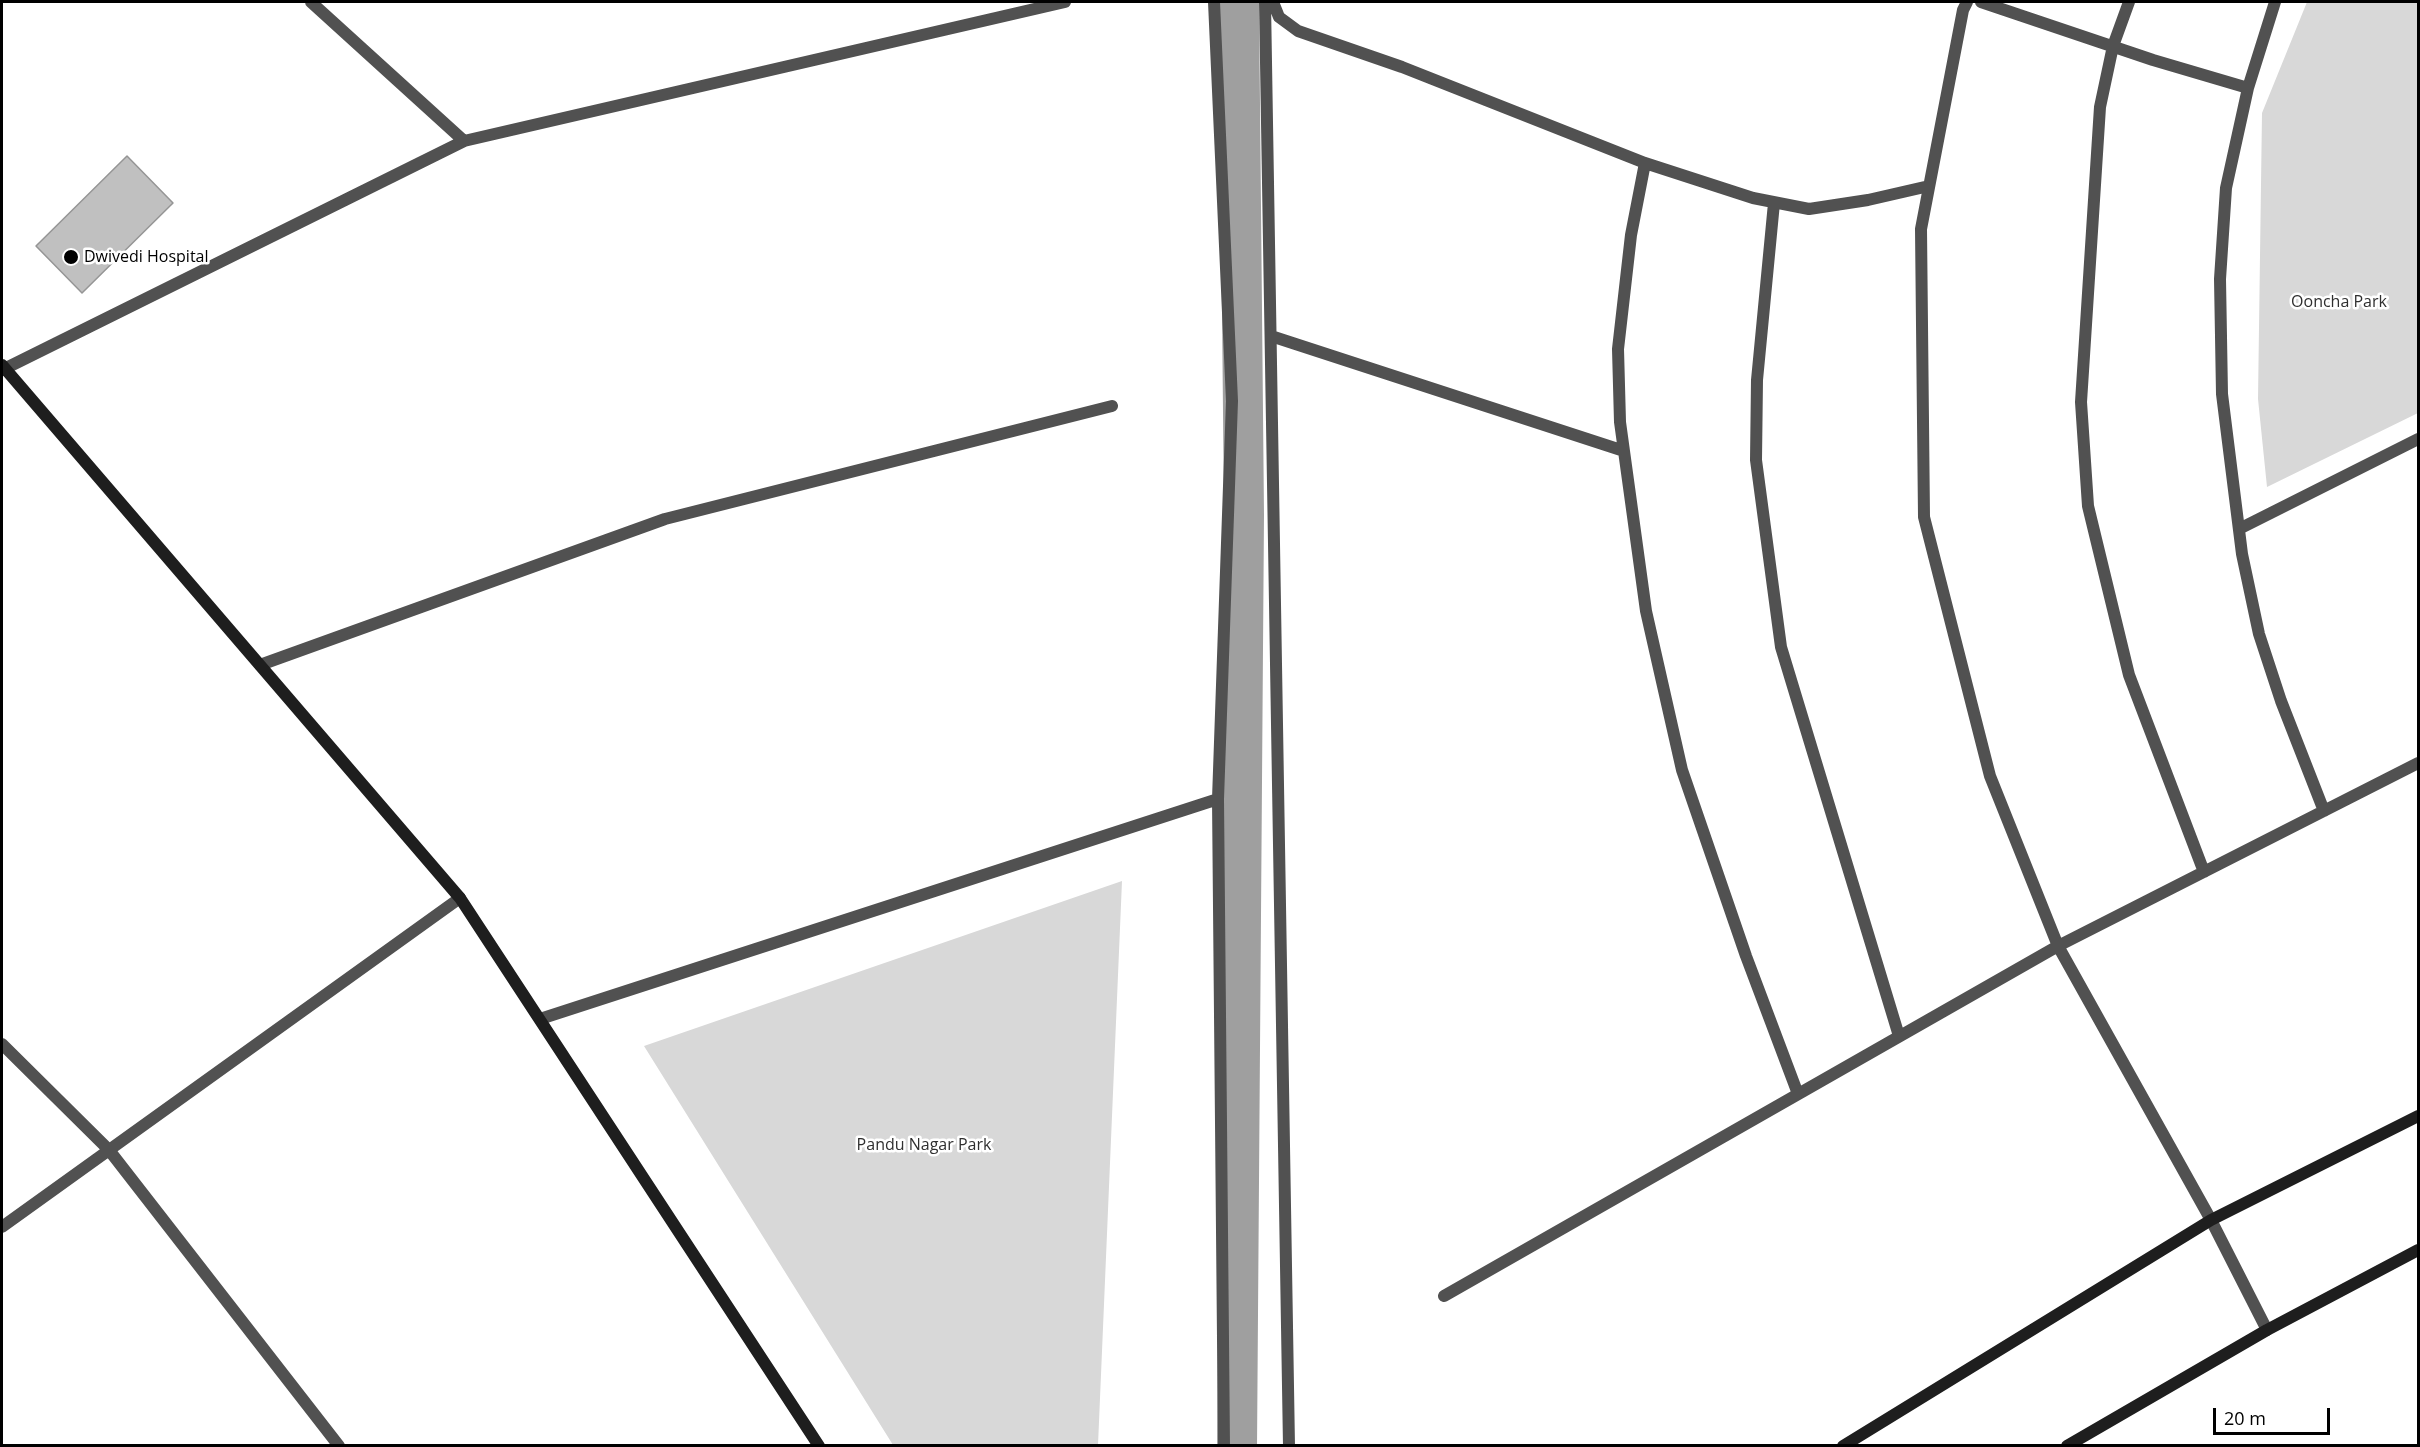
<!DOCTYPE html>
<style>
body{margin:0}
#map{position:relative;width:2420px;height:1447px;overflow:hidden;background:#fff;font-family:"Open Sans",sans-serif}
canvas{display:block}
.frame{position:absolute;inset:0;border:3px solid #000;pointer-events:none}
.scale{position:absolute;left:2213px;top:1408px;width:117px;height:27px;box-sizing:border-box;border:3px solid #000;border-top:0;padding-left:8px;font-size:18px;line-height:21px;white-space:nowrap;color:#000;-webkit-text-stroke:4px #fff;paint-order:stroke}
</style>
<div id="map">
<canvas width="2420" height="1447"></canvas>
<div class="frame"></div>
<div class="scale">20 m</div>
</div>
<script>
const c = document.querySelector('canvas').getContext('2d');
c.lineJoin = 'round';
function paint(path, color) {
  c.fillStyle = color;
  c.fill(path, 'evenodd');
}
function toPath(rows) {
  const path = new Path2D();
  for (const r of rows) {
    path.moveTo(r[0], r[1]);
    for (let i = 2; i < r.length; i += 2) path.lineTo(r[i], r[i + 1]);
  }
  return path;
}
function stroke(path, color, width, dash) {
  c.strokeStyle = color;
  c.lineWidth = width;
  c.lineCap = dash ? 'butt' : 'round';
  c.setLineDash(dash || []);
  c.stroke(path);
}
function drawText(font, color, halo, rows, align = 'center') {
  c.font = font + ' "Open Sans",sans-serif';
  c.lineWidth = 5;
  c.setLineDash([]);
  c.textBaseline = 'middle';
  c.strokeStyle = halo;
  c.fillStyle = color;
  for (const [text, x, y, turn = 0] of rows) {
    c.save();
    c.translate(x, y);
    c.rotate((+turn || 0) * Math.PI / 180);
    c.textAlign = isNaN(turn) ? turn : align;
    if (halo) c.strokeText(text, 0, 0);
    c.fillText(text, 0, 0);
    c.restore();
  }
}
const green = toPath([
 [2307,2,2418,2,2418,413,2267,487,2258,399,2262,113],
 [1122,881,1098,1445,893,1445,644,1046]
]);
const canal = toPath([
 [1237,1446,1244,515,1239,2]
]);
const building = toPath([
 [127,156,173,203,82,293,36,246,127,156]
]);
const street = toPath([
 [311,2,464,141],
 [1214,2,1232,401,1218,799,1224,1446],
 [1265,2,1289,1446],
 [1273,2,1279,17,1298,31,1402,67,1645,163],
 [1967,2,1963,10,1921,229,1924,517,1990,776,2058,946,2211,1220,2267,1330],
 [1981,2,2153,60,2248,88,2275,2],
 [2129,2,2113,46,2100,107,2081,402,2088,506,2129,675,2204,872],
 [2248,88,2226,188,2220,279,2222,394,2242,554,2259,634,2281,701,2324,811],
 [1774,203,1757,380,1756,460,1781,647,1899,1036],
 [1271,336,1624,451],
 [2,370,464,141,1065,2],
 [2239,529,2418,439],
 [260,665,665,519,1112,406],
 [540,1019,1218,799],
 [2,1044,109,1150,339,1446],
 [1798,1094,1746,956,1682,770,1646,611,1620,422,1618,349,1631,235,1645,163,1753,198,1809,209,1868,200,1929,186],
 [2,1227,460,898],
 [1444,1296,2058,946,2418,763]
]);
const secondary = toPath([
 [2,365,460,898,819,1446],
 [1843,1446,2211,1220,2418,1116],
 [2067,1446,2267,1330,2418,1250]
]);
const markers = [
 [71,257,8,"#000"]
];
const poiNames = [
 ["Dwivedi Hospital",84,257]
];
const parkNames = [
 ["Ooncha Park",2339,302],
 ["Pandu Nagar Park",924,1145]
];
paint(green, '#d8d8d8');
stroke(canal, '#9f9f9f', 40);
paint(building, '#c0c0c0');
stroke(building, '#959595', 1.5);
stroke(street, '#515151', 12);
stroke(secondary, '#1e1e1e', 12);
for (const [x, y, r, color] of markers) {
  const dot = new Path2D();
  dot.arc(x, y, r, 0, 2 * Math.PI);
  c.fillStyle = color;
  c.fill(dot);
  stroke(dot, '#fff', 2);
}
drawText('16px', '#000', '#fff', poiNames, 'left');
drawText('16px', '#2f2f2f', '#fff', parkNames);
</script>
